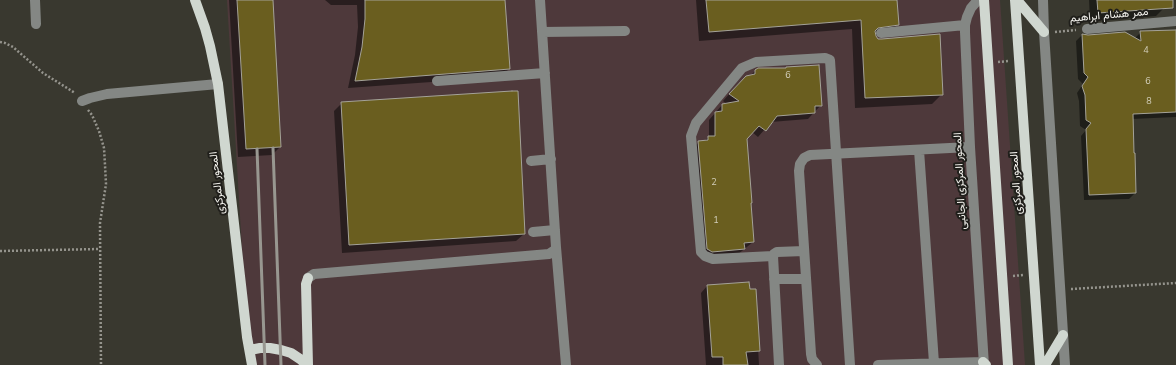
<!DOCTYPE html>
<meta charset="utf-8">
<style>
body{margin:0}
canvas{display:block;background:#39382f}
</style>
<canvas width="1176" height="365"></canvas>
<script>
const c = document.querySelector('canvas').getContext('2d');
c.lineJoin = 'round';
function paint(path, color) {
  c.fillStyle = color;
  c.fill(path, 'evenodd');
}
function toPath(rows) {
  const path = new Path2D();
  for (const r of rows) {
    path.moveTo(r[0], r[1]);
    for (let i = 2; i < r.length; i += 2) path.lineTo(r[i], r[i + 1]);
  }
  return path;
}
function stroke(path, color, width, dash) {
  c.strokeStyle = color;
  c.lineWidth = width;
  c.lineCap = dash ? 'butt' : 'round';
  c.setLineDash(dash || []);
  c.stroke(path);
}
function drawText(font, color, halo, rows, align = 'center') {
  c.font = font + ' Mulish,Vazirmatn,sans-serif';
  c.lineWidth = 4;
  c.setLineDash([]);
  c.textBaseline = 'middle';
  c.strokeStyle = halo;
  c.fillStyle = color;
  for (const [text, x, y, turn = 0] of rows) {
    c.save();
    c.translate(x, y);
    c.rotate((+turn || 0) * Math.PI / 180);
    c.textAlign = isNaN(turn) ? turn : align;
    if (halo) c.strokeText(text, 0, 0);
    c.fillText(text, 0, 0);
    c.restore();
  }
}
const industrial = toPath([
 [227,0,1000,0,1025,365,249,365]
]);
const shadow = toPath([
 [229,0,272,0,280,147,272,155,238,157],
 [325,0,504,0,509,69,501,77,348,88,355,55,358,27,357,5,331,5],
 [696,0,896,0,898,24,888,34,874,36,942,94,932,104,855,108,852,29,699,41],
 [1089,0,1165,0,1164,8,1156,16,1090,21],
 [1176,31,1176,117,1132,119,1135,193,1129,199,1084,200,1081,136,1086,130,1080,126,1079,101,1077,93,1083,84,1078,79,1076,41,1082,35,1135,38,1141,32],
 [786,68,821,105,808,119,771,122,758,137,752,132,746,139,751,203,750,204,753,242,737,255,705,258,692,149,699,142,704,141,709,137,709,120,722,105,727,104,723,101,739,83,750,76,756,70,785,69],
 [342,103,524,234,516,241,342,253,334,111],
 [707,286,749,290,755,290,759,365,706,365,701,293]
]);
const building = toPath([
 [237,0,273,0,281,147,246,149,237,0],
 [365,0,505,0,510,69,355,81,362,47,365,19,365,0],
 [706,0,897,0,899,25,878,28,875,31,876,36,878,39,882,39,940,34,943,95,865,98,861,20,709,32,706,0],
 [1097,0,1173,0,1173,8,1098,13,1097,0],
 [1176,30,1176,112,1133,114,1134,153,1135,153,1136,193,1089,195,1086,129,1091,123,1086,120,1085,95,1082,86,1088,77,1084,73,1082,34,1088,35,1125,32,1141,41,1140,31,1176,30],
 [819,65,822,106,815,106,815,113,777,116,766,131,759,126,747,139,752,203,751,203,754,242,744,243,745,249,712,252,709,250,707,249,698,141,708,140,708,136,715,136,715,112,722,111,722,104,739,101,729,94,746,76,755,74,755,70,758,68,786,68,786,67,819,65],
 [512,91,518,91,525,234,349,245,341,102,512,91],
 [749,282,750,289,756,289,760,351,746,352,748,365,723,365,723,357,712,357,707,285,749,282]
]);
const path = toPath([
 [1055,32,1076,30],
 [0,42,5,43,13,47,43,73,75,93],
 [998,62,1009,61],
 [88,110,92,115,99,131,104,148,105,165,106,184,100,223,101,365],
 [0,251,100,249],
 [1013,276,1023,275],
 [1071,289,1176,283]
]);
const minor = toPath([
 [35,0,36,24],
 [540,0,556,247,566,365],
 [978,0,971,8,967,17,965,25,965,32,970,147,984,365],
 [1043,0,1044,32,1065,365],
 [1087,29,1176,21],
 [542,32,625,31],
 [881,33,965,25],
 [437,81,545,73],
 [82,101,90,98,107,94,218,84],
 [919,150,934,363],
 [531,161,551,159],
 [533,232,555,230],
 [773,256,713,259,705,256,701,252,691,136,696,123,742,68,756,62,825,58,830,60,850,365],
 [308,278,314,274,549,254,555,250,556,247],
 [774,279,806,279],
 [779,365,773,256,774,254,777,252,804,251],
 [817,365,812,359,811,354,799,171,800,164,804,158,810,155,970,147],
 [878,365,983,362]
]);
const major = toPath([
 [195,0,205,28,210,46,218,84,247,337,252,365],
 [984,0,1008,365],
 [1015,0,1040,365],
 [1017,0,1044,32],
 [308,278,306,284,308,365],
 [250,350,260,348,270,348,281,350,291,353,300,359,307,365],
 [983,362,986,365],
 [1045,365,1063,335]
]);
const rail = toPath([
 [273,148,281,365],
 [257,149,265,365]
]);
const numberNames = [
 ["4",1146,50],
 ["6",788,75],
 ["6",1148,81],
 ["8",1149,101],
 ["2",714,182],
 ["1",716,220]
];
const streetNames = [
 ["ممر هشام ابراهيم",1109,15,-5],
 ["المحور المركزى الجانبى",960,181,-93],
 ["المحور المركزى",217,183,-97],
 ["المحور المركزى",1016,183,-94]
];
paint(industrial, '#4e393b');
paint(shadow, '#0007');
paint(building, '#6a5e1f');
stroke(building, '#a4a298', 1);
stroke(path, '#95948d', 2.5, [2, 2]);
stroke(minor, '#848784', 10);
stroke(major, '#d0d7d0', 10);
stroke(rail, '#989790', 3);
drawText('9px', '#d2ceba', null, numberNames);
drawText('11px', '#f4f3ee', '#201f1b', streetNames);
</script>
